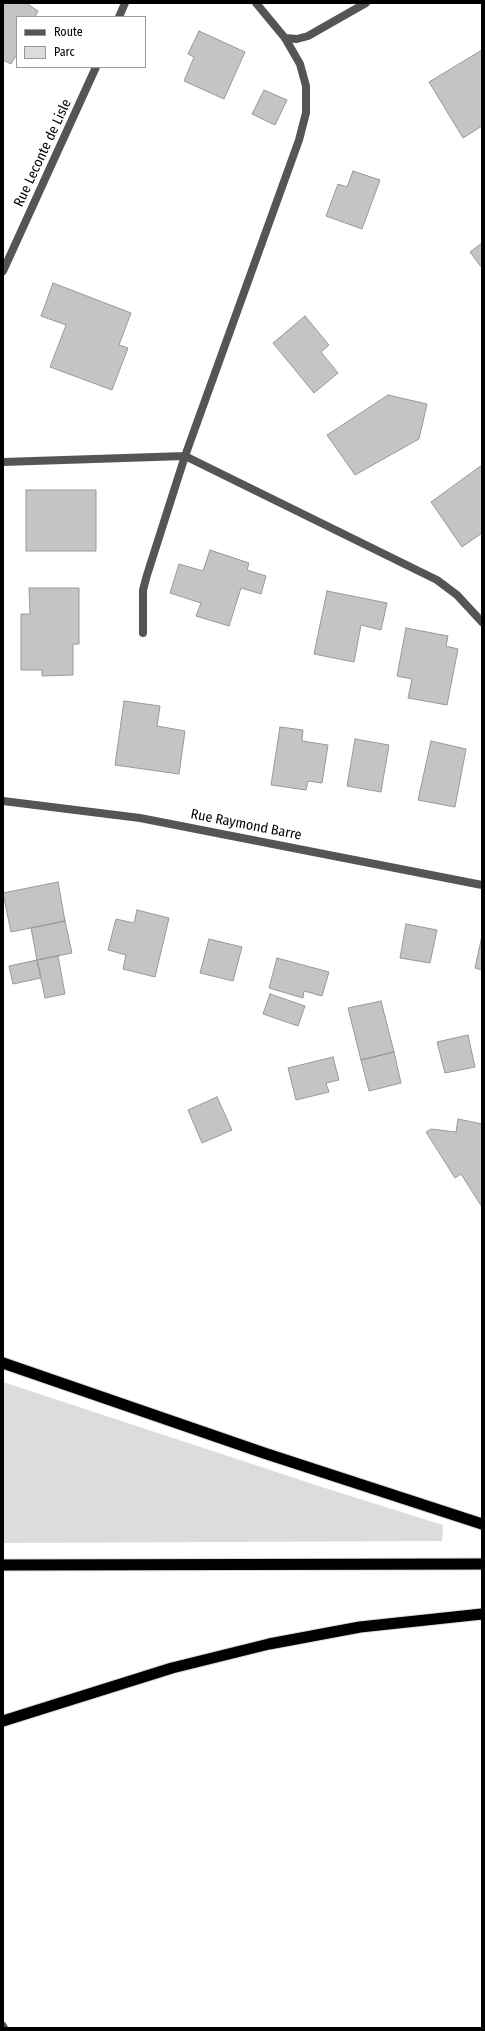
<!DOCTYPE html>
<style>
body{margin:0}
#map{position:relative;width:485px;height:2031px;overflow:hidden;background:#fff;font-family:"Fira Sans Condensed",sans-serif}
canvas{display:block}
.frame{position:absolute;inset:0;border:4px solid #000;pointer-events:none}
.legend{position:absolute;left:16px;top:16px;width:130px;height:52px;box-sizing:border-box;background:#fff;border:1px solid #999;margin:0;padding:5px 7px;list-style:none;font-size:12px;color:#000}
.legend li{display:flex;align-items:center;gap:8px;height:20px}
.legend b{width:20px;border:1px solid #999}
</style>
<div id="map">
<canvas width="485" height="2031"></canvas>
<div class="frame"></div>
<ul class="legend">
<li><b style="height:5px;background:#555"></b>Route</li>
<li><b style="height:11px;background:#dcdcdc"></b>Parc</li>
</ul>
</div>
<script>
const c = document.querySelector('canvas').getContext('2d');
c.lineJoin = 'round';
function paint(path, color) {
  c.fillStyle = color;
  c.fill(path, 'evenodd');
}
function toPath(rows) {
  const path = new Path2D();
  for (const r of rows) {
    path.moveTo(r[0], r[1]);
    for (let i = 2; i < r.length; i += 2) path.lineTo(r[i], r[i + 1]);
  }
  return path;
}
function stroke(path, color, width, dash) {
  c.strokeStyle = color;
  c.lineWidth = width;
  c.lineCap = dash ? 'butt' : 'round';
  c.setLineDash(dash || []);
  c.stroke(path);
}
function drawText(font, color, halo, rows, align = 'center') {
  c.font = font + ' "Fira Sans Condensed",sans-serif';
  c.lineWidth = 3;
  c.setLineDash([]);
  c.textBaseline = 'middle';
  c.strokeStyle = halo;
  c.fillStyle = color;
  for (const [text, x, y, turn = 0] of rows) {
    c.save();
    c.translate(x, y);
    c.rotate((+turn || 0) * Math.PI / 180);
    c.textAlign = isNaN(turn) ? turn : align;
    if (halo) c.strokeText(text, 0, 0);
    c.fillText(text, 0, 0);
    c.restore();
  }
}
const green = toPath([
 [3,1382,331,1490,443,1525,442,1541,3,1543]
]);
const building = toPath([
 [3,3,26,3,38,11,35,17,17,17,17,54,11,64,3,60,3,3],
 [199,31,245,52,224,99,184,81,194,57,188,54,199,31],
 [482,50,482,126,463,138,429,82,482,50],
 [264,90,287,100,275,125,252,114,264,90],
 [353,171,380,180,362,229,326,216,338,184,347,187,353,171],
 [482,243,482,268,470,252,482,243],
 [53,283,131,313,119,345,128,348,112,390,50,367,66,325,41,316,53,283],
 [305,316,329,345,321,352,338,373,314,393,273,343,305,316],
 [388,395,427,404,419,439,355,475,327,435,388,395],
 [482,465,482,533,462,547,431,502,482,465],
 [26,490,96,490,96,551,26,551,26,490],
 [210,550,249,563,247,570,266,576,261,594,241,588,229,626,196,616,201,603,170,593,179,564,203,571,210,550],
 [29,588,79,588,79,644,73,644,73,675,42,676,42,670,21,670,21,614,30,614,29,588],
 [327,591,387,603,381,630,361,625,354,662,314,654,327,591],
 [406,628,448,636,446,646,458,649,447,705,408,698,412,679,397,676,406,628],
 [124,701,160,706,157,726,185,731,179,774,115,765,124,701],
 [280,727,303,730,302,741,328,745,322,783,308,781,306,790,271,785,280,727],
 [355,739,389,745,381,792,347,786,355,739],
 [431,741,466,749,455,807,418,800,431,741],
 [58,882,65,921,11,932,3,893,58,882],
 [137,910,169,918,155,977,123,969,126,955,108,950,116,919,134,923,137,910],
 [65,921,72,953,37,960,31,928,65,921],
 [406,924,437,930,430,963,400,958,406,924],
 [482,936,482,970,475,968,482,936],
 [209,939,242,947,233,981,200,973,209,939],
 [58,956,65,994,45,998,37,960,58,956],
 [277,958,329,972,322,996,304,991,303,998,269,988,277,958],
 [37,960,41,978,13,984,9,966,37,960],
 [270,994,305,1006,298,1026,263,1014,270,994],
 [381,1001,394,1052,361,1060,348,1008,381,1001],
 [468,1035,475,1067,445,1073,437,1042,468,1035],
 [394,1052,401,1083,369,1091,361,1060,394,1052],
 [333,1057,339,1080,326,1083,329,1092,296,1100,288,1068,333,1057],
 [217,1097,232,1130,202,1143,188,1110,217,1097],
 [458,1119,482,1124,482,1207,461,1174,455,1178,426,1132,431,1129,456,1132,458,1119]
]);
const service = toPath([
 [285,38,297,39,308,36,366,3],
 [3,462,185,456,437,580,457,595,482,622],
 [143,633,143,590,147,575,185,456,299,140,306,113,306,86,300,64,285,38,256,3]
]);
const minor = toPath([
 [119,17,125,3],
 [3,271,96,67],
 [3,801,140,818,482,885],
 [3,2026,4,2028]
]);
const trunk = toPath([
 [3,1363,264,1453,482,1524],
 [3,1565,482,1564],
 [3,1721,172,1668,269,1644,360,1627,482,1614]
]);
const streetNames = [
 ["Rue Leconte de Lisle",43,153,-65],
 ["Rue Raymond Barre",246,825,11]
];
paint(green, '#dcdcdc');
paint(building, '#c4c4c4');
stroke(building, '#999', 1);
stroke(trunk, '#dbdbdb', 13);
stroke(service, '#555', 8);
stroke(minor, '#555', 8);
stroke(trunk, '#000', 11);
drawText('14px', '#000', '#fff', streetNames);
</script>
